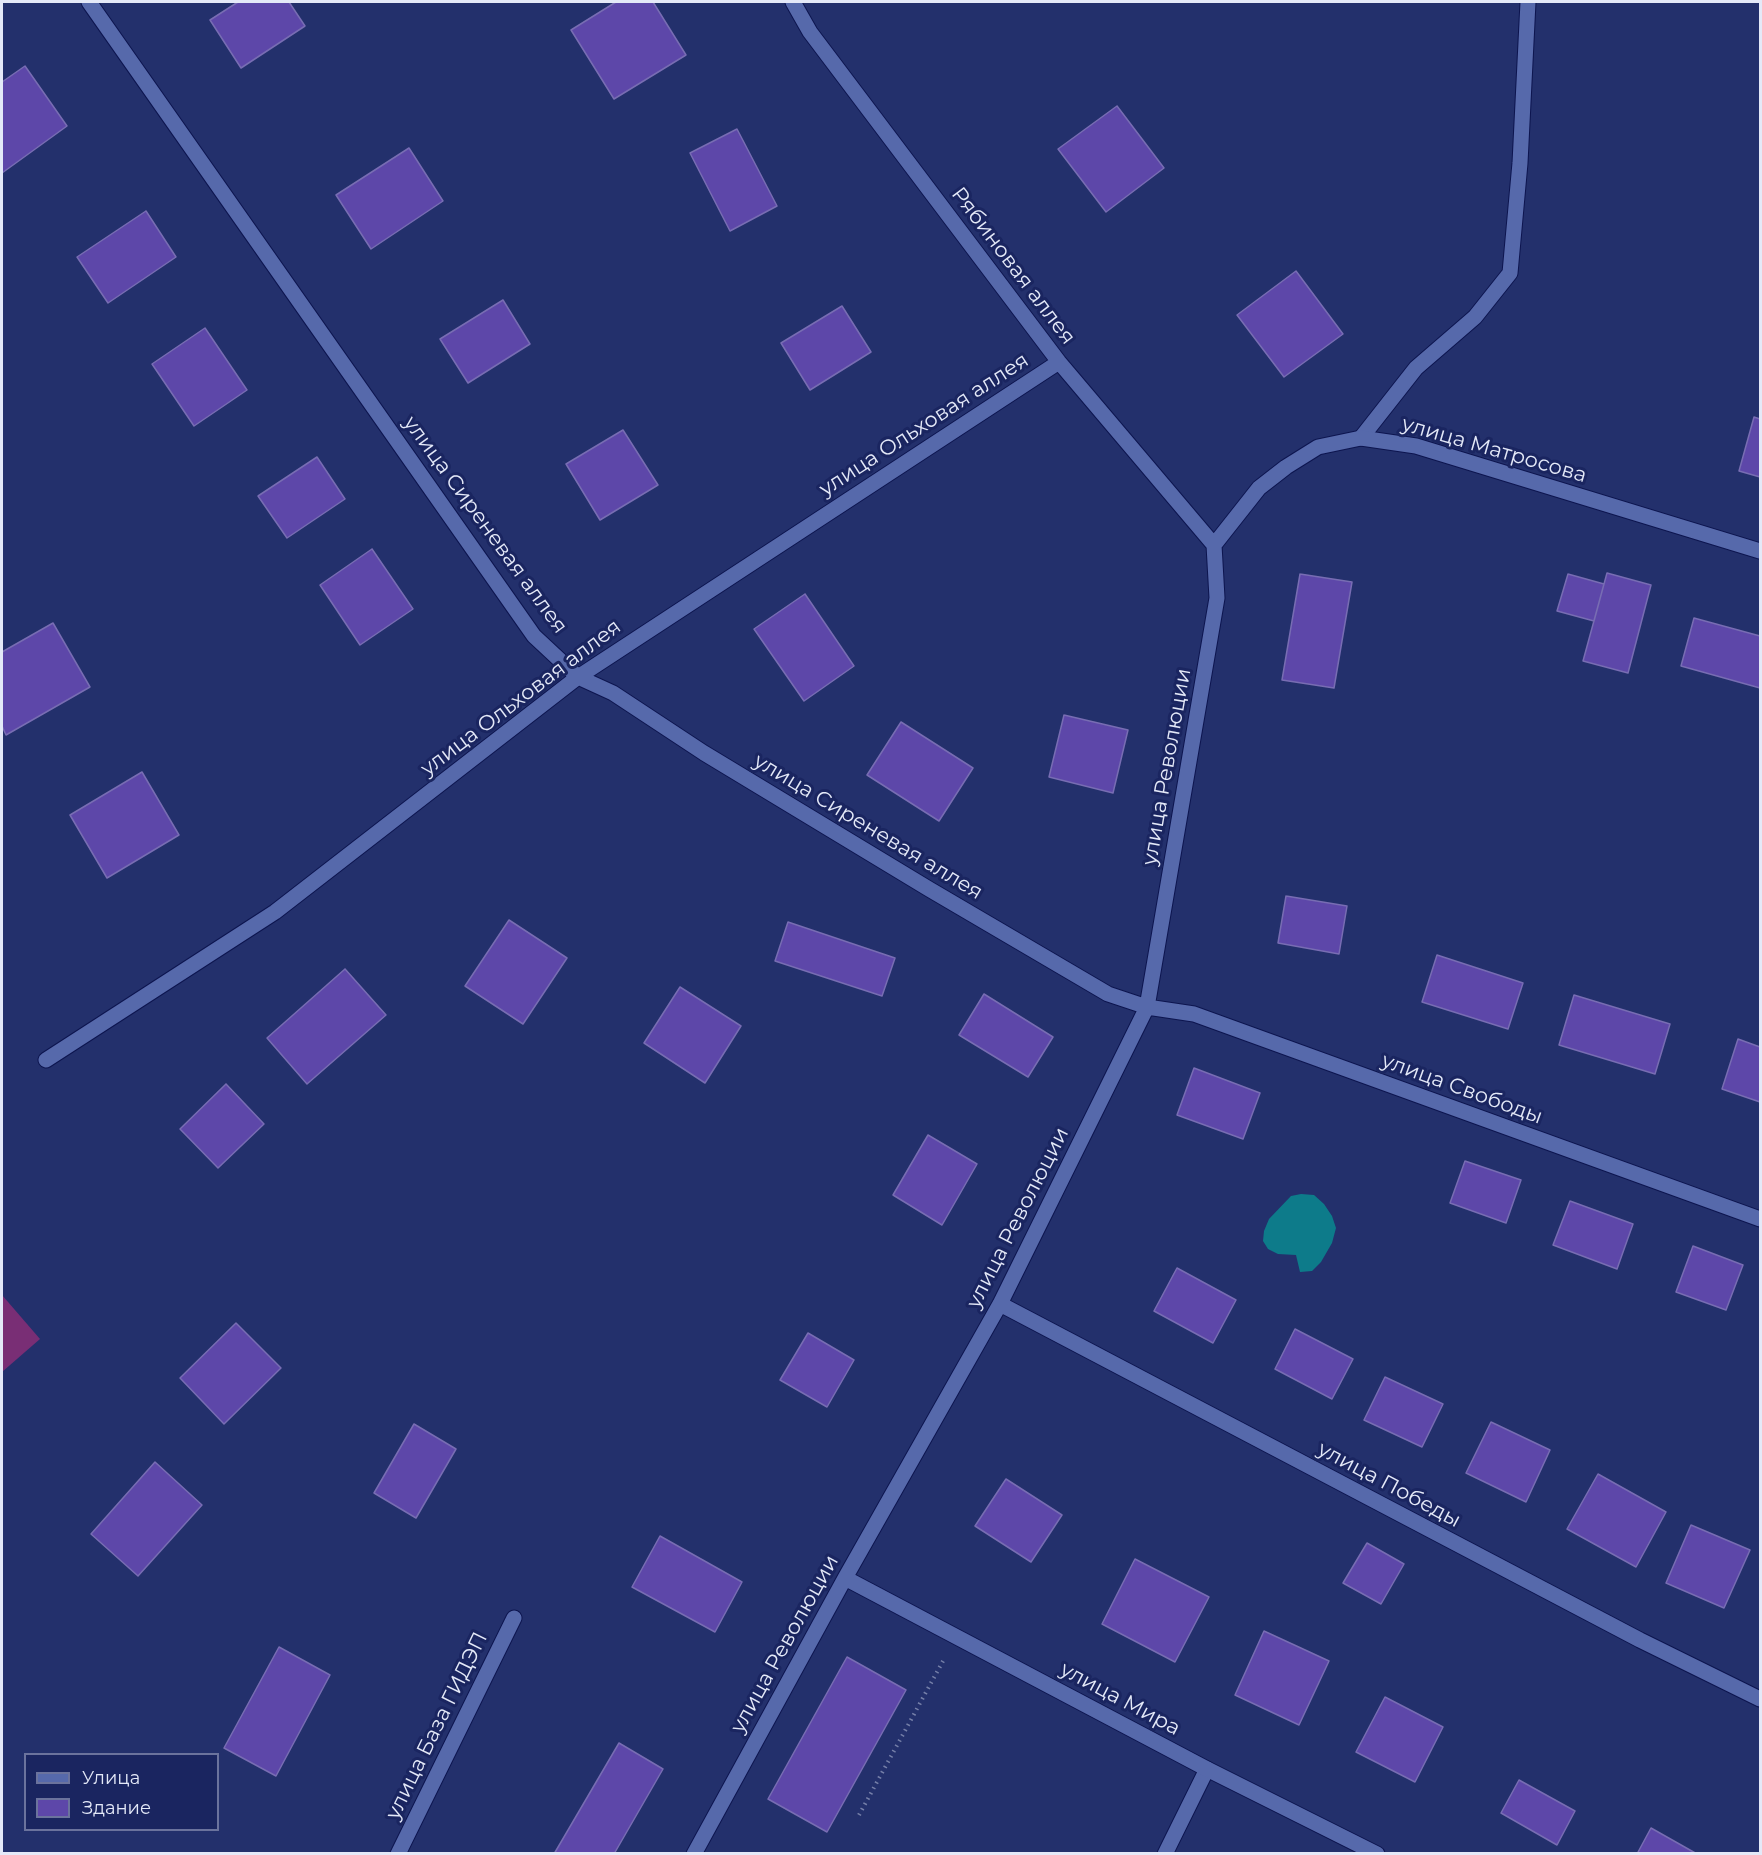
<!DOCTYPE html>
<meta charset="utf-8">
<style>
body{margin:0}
#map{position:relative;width:1762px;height:1855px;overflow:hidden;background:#23306c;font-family:Montserrat,sans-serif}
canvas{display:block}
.frame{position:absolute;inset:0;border:3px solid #e4e9f8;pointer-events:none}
.legend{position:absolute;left:24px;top:1753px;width:195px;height:78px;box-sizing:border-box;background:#1a2560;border:2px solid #6b739d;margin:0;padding:8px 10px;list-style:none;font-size:18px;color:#e4e9f8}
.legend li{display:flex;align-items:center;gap:12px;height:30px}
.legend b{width:30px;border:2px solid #6b739d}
</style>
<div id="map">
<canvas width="1762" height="1855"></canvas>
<div class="frame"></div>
<ul class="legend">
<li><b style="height:8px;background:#5669ab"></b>Улица</li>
<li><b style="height:16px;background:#5d47a9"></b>Здание</li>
</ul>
</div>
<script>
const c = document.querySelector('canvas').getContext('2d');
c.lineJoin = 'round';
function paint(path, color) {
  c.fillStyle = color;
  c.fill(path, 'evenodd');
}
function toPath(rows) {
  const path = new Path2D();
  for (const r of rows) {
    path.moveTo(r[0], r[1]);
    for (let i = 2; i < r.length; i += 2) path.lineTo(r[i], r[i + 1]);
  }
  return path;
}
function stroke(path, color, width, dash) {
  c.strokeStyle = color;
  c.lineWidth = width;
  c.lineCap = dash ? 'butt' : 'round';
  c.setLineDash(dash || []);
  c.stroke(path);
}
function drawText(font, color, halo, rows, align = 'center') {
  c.font = font + ' Montserrat,sans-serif';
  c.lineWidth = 6;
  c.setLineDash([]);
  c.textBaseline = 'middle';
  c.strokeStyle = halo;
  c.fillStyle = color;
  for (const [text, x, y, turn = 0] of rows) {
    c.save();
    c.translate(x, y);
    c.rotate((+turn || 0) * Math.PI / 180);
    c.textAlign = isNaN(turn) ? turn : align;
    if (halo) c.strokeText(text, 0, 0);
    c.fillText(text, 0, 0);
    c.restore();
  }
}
const green = toPath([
 [2,1295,40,1339,2,1372]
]);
const water = toPath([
 [1301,1194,1314,1195,1324,1204,1332,1216,1336,1228,1332,1243,1321,1262,1312,1271,1300,1272,1296,1255,1278,1254,1268,1249,1263,1241,1264,1231,1269,1219,1291,1196]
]);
const building = toPath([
 [238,2,289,2,305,26,241,68,210,20,238,2],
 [616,2,653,2,686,55,614,99,571,30,616,2],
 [25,66,67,126,2,173,2,82,25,66],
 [1117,106,1164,168,1106,212,1058,149,1117,106],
 [737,129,777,206,730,231,690,153,737,129],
 [409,148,443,201,371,249,336,195,409,148],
 [146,211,176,257,108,303,77,257,146,211],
 [1296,271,1343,334,1284,377,1237,315,1296,271],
 [503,300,530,344,468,383,440,339,503,300],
 [842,306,871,352,810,390,781,343,842,306],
 [205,328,247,390,194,426,152,364,205,328],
 [1754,417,1760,419,1760,477,1739,471,1754,417],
 [623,430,658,485,600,520,566,464,623,430],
 [317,457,345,499,287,538,258,496,317,457],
 [372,549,413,609,360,645,320,585,372,549],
 [1607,573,1651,585,1628,673,1583,661,1607,573],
 [1300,574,1352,582,1334,688,1282,680,1300,574],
 [1568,574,1604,584,1594,621,1557,611,1568,574],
 [805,594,854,666,804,701,754,629,805,594],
 [1694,618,1760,636,1760,688,1681,666,1694,618],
 [53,623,90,687,6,735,2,726,2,652,53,623],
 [1064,715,1128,730,1113,793,1049,777,1064,715],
 [901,722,973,768,939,821,867,775,901,722],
 [142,772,179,835,107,878,70,815,142,772],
 [1286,896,1347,906,1339,954,1278,943,1286,896],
 [509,920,567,958,523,1024,465,986,509,920],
 [788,922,895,958,882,996,775,961,788,922],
 [1437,955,1523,983,1508,1029,1422,1002,1437,955],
 [345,969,386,1015,307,1084,267,1038,345,969],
 [680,987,741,1026,705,1083,644,1043,680,987],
 [984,994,1053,1037,1028,1077,959,1035,984,994],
 [1574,995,1670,1024,1655,1074,1559,1045,1574,995],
 [1738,1039,1760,1047,1760,1102,1722,1089,1738,1039],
 [1194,1068,1260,1093,1243,1139,1177,1115,1194,1068],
 [226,1084,264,1124,218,1168,180,1129,226,1084],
 [928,1135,977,1164,942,1225,893,1195,928,1135],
 [1465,1161,1521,1180,1506,1223,1450,1203,1465,1161],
 [1570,1201,1633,1224,1617,1269,1553,1245,1570,1201],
 [1693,1246,1743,1265,1726,1310,1676,1292,1693,1246],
 [1177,1268,1236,1300,1213,1343,1154,1311,1177,1268],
 [236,1323,281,1368,224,1424,180,1378,236,1323],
 [1295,1329,1353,1359,1332,1399,1275,1369,1295,1329],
 [808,1333,854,1360,827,1407,780,1380,808,1333],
 [1385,1377,1443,1404,1422,1447,1364,1420,1385,1377],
 [1491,1422,1550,1450,1526,1502,1466,1473,1491,1422],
 [414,1424,456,1449,416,1518,374,1493,414,1424],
 [155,1462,202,1505,138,1576,91,1534,155,1462],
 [1598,1474,1666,1512,1636,1567,1567,1529,1598,1474],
 [1006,1479,1062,1515,1031,1562,975,1526,1006,1479],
 [1691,1525,1750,1550,1724,1608,1666,1583,1691,1525],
 [660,1536,742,1582,715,1632,632,1587,660,1536],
 [1367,1543,1404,1564,1381,1604,1343,1583,1367,1543],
 [1135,1559,1209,1597,1175,1662,1102,1624,1135,1559],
 [1264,1631,1329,1661,1299,1725,1235,1695,1264,1631],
 [279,1647,330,1675,276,1776,224,1748,279,1647],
 [847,1657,906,1690,827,1832,768,1799,847,1657],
 [1385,1697,1443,1727,1415,1782,1356,1752,1385,1697],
 [619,1743,663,1769,614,1854,554,1854,619,1743],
 [1519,1780,1575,1811,1557,1845,1501,1813,1519,1780],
 [1651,1828,1697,1854,1637,1854,1651,1828]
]);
const path = toPath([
 [859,1815,943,1661]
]);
const service = toPath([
 [1361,438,1416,368,1475,317,1510,273,1520,163,1528,2],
 [1165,1854,1207,1769]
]);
const minor = toPath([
 [89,2,534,636,578,677,613,693,704,753,929,889,1108,994,1147,1007,1194,1014,1760,1219],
 [793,2,810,32,1059,362,1214,545],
 [1214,545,1259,488,1286,467,1318,447,1361,438,1416,446,1760,551],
 [46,1060,275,912,578,677,1059,362],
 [1000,1304,1640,1640,1760,1699],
 [845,1578,1207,1769,1377,1854],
 [398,1854,514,1618],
 [694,1854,845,1578,1000,1304,1147,1007,1217,598,1214,545]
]);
const streetNames = [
 ["Рябиновая аллея",1013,266,53],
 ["улица Ольховая аллея",924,425,-33],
 ["улица Матросова",1494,450,16],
 ["улица Сиреневая аллея",485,525,54],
 ["улица Ольховая аллея",521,698,-37],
 ["улица Революции",1167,767,-80],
 ["улица Сиреневая аллея",868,827,31],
 ["улица Свободы",1462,1089,20],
 ["улица Революции",1018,1218,-63],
 ["улица Победы",1389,1485,28],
 ["улица Революции",785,1644,-61],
 ["улица Мира",1120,1699,28],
 ["улица База ГИДЭП",437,1726,-64]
];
paint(green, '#792e75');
paint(water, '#0d7b8a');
paint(building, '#5d47a9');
stroke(building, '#786db3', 1.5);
stroke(service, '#0d154f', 17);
stroke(minor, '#0d154f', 17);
stroke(path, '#757fa8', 4, [1.5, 4.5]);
stroke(service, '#5669ab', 15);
stroke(minor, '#5669ab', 15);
drawText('21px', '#e4e9f8', '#1a2560', streetNames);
</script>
